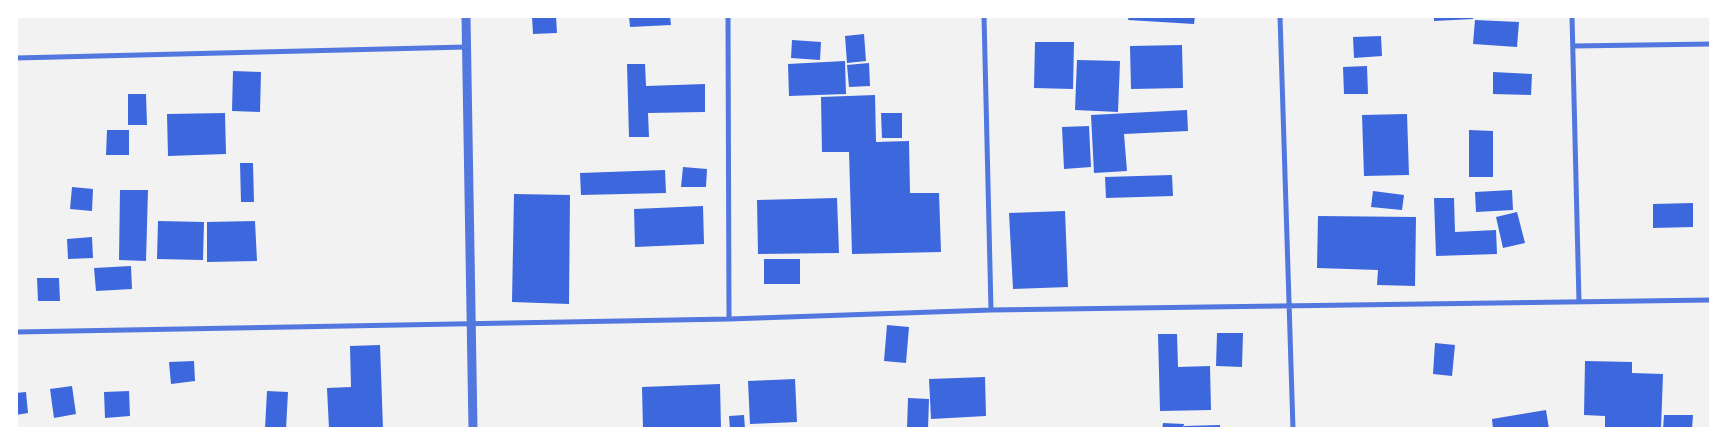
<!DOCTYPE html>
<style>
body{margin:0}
#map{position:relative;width:1727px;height:445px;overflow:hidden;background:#f2f2f2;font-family:"Playfair Display",serif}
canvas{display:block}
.frame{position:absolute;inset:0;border:18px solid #fff;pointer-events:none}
</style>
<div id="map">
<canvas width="1727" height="445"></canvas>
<div class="frame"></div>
</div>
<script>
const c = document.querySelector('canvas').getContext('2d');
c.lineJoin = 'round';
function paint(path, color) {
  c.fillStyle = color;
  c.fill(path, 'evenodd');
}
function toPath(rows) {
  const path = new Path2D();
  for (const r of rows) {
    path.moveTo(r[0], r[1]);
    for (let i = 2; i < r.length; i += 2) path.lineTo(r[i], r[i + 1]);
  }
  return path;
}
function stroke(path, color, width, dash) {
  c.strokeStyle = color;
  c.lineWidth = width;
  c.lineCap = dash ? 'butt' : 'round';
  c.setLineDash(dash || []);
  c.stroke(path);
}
const building = toPath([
 [532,16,556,16,557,33,533,34],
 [629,16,670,16,671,25,630,27],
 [1129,16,1195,16,1194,24,1128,20],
 [1434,16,1473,16,1473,19,1434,21],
 [1475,20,1519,22,1517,47,1473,44],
 [864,34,866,61,847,63,845,36],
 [1381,36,1382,56,1354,58,1353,37],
 [792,40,821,42,820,60,791,58],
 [1035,42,1074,42,1073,89,1034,88],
 [1182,45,1183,88,1131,89,1130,46],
 [1077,60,1120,61,1118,112,1075,110],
 [845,61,846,94,789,96,788,64],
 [869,63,870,86,849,87,847,65],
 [627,64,645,64,646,86,705,84,705,112,648,113,649,137,629,137],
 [1367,66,1368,94,1344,94,1343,67],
 [233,71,261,72,260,112,232,111],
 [1493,72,1532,74,1531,95,1493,94],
 [128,94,146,94,147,125,128,125],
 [875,95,876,142,909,141,910,193,939,193,941,252,852,254,849,152,822,152,821,97],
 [1187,110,1188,131,1124,134,1127,171,1094,173,1091,115],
 [225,113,226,154,168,156,167,114],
 [881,113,902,113,902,138,882,138],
 [1407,114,1409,175,1364,176,1362,115],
 [1089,126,1091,167,1064,169,1062,127],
 [107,130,129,130,129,155,106,155],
 [1469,130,1493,131,1493,177,1469,177],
 [240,163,253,163,254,202,241,202],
 [683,167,707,169,706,187,681,187],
 [665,170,666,193,581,195,580,173],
 [1172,175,1173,196,1106,198,1105,177],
 [72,187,93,189,92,211,70,209],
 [120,190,148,190,146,261,119,260],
 [1512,190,1513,210,1476,212,1475,192],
 [1373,191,1404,195,1402,210,1371,207],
 [514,194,570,195,569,304,512,302],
 [837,198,839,253,758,254,757,200],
 [1434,198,1454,198,1455,232,1496,230,1497,254,1436,256],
 [1693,203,1693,227,1653,228,1653,204],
 [703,206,704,244,635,247,634,209],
 [1065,211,1068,287,1013,289,1009,213],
 [1517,212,1525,243,1503,248,1496,217],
 [1318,216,1416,217,1415,286,1377,285,1378,270,1317,268],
 [158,221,204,222,203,260,157,259],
 [255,221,257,261,207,262,207,222],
 [92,237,93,258,68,259,67,239],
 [764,259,800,259,800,284,764,284],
 [131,266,132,289,96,291,94,268],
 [37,278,59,278,60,301,38,301],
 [887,325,909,327,906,363,884,361],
 [1217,333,1243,333,1242,367,1216,366],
 [1158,334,1177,334,1178,367,1210,366,1211,410,1160,411],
 [1435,343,1455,345,1452,376,1433,374],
 [380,345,383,429,329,429,327,388,351,387,350,346],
 [194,361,195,381,171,384,169,362],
 [1585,361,1632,362,1632,373,1663,374,1661,429,1605,429,1605,416,1584,415],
 [985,377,986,416,931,419,929,379],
 [795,379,797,422,750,424,748,381],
 [720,384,721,429,643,429,642,387],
 [72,386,76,414,54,418,50,389],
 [129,391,130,416,105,418,104,392],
 [267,391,288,392,286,429,265,429],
 [26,392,28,413,16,415,16,393],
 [908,398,929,399,928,429,907,429],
 [1546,410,1549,429,1493,429,1492,419],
 [744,415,745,429,730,429,729,416],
 [1664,415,1693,415,1692,429,1663,429],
 [1163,423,1184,424,1183,429,1162,429],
 [1220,425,1220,429,1184,429,1184,426]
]);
const minor = toPath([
 [728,16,729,319],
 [984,16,991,310],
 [1280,16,1293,429],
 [1572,16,1579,302],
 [1573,46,1711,44],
 [16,58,466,47],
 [16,332,729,319,991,310,1711,300]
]);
const tertiary = toPath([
 [466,16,473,429]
]);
paint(building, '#3d67dc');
stroke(minor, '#5277de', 5);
stroke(tertiary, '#5277de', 9);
</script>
